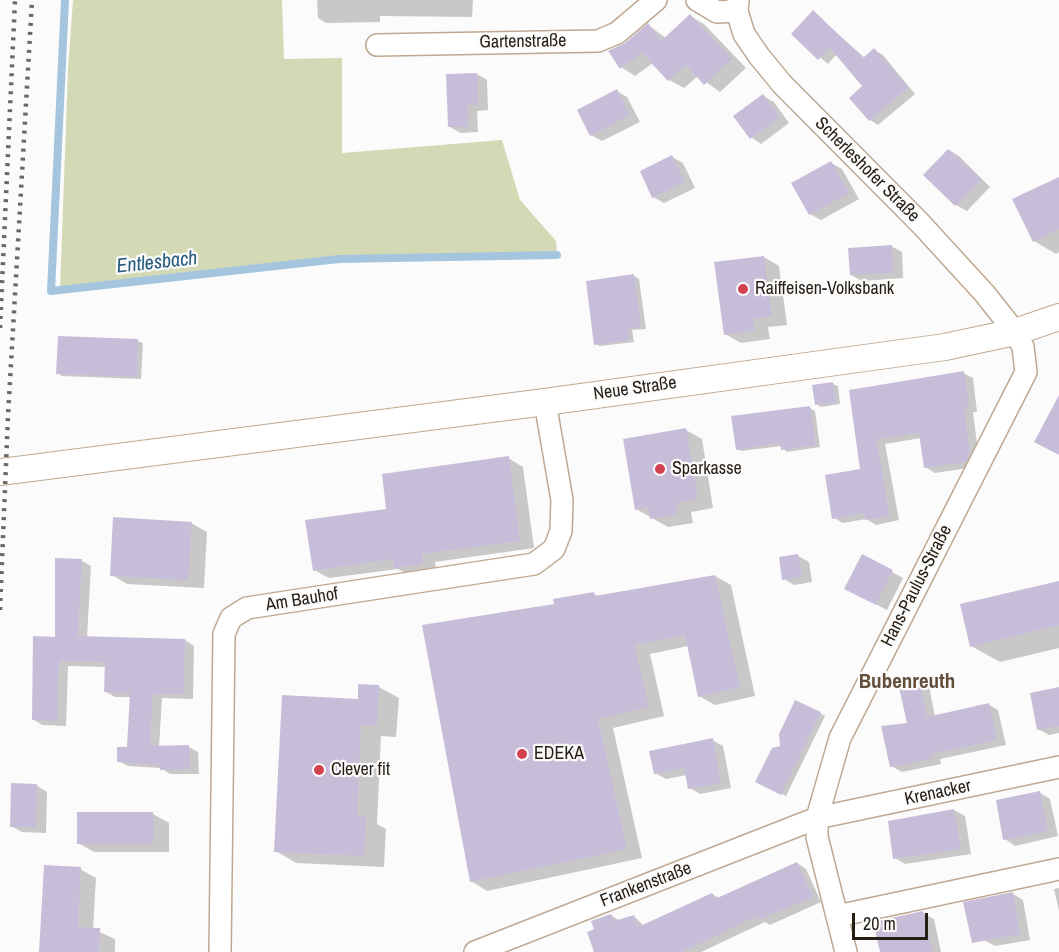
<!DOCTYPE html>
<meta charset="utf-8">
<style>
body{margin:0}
#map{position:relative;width:1059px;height:952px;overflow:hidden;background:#fbfbfb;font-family:"Archivo Narrow",sans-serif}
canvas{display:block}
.scale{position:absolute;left:852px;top:913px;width:76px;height:27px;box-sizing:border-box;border:3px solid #261e15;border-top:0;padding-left:8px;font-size:18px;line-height:21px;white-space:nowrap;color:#261e15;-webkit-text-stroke:4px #fbfbfb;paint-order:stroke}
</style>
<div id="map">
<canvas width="1059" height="952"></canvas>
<div class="scale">20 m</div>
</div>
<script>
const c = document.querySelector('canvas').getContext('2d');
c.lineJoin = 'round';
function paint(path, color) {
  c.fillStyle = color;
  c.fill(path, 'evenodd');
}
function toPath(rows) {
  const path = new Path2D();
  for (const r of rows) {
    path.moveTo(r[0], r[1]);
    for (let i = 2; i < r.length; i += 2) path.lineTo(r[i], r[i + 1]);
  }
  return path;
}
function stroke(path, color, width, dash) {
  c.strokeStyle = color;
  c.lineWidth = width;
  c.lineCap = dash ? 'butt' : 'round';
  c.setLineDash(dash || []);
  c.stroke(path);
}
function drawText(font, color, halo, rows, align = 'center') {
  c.font = font + ' "Archivo Narrow",sans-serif';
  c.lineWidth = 4.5;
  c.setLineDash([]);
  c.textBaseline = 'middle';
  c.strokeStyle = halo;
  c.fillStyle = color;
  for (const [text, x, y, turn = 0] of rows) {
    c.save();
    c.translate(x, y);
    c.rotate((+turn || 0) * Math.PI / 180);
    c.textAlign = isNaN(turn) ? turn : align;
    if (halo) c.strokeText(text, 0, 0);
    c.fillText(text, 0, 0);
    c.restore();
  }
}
const green = toPath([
 [73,0,282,0,284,59,342,58,342,153,502,140,520,200,556,241,557,255,339,259,60,290,68,69]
]);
const shadow = toPath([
 [317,0,473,0,472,17,380,16,380,22,326,23,318,18],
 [813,12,865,58,874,50,883,55,915,94,878,125,870,120,865,86,837,54,828,64,793,34],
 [690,16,704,24,746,68,720,92,698,76,684,88,669,80,653,63,635,76,621,67,626,44,648,25,666,38],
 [477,74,487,80,488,110,477,111,478,132,461,133,450,127],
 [617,91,627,97,640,122,602,141,591,135],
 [763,96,774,102,789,123,761,144,751,137],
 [949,150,959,156,990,187,967,211,956,205,925,175],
 [672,157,683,163,695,188,664,203,653,197],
 [831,163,842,169,859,199,821,220,810,214],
 [1059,179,1059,252,1056,254,1034,241],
 [891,246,902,252,903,278,862,281,851,275],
 [764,257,779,266,787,325,768,327,770,339,741,343,725,334],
 [634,276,639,279,646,329,632,330,634,342,600,346,595,344],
 [138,341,143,343,141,379,62,376,58,373],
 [963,373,973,378,977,412,973,412,979,459,975,467,935,473,925,467,921,438,885,444,899,520,876,525,866,519,843,523,834,518,862,470,850,391],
 [833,384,838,386,840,404,821,407,816,404],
 [810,408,815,411,820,447,787,452,781,446,742,451,737,449],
 [686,430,702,439,713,508,691,512,693,523,668,527,636,509],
 [508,458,523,467,534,548,435,562,437,572,410,576,398,569,329,578,314,570,388,510],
 [191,523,207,532,204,588,127,584,112,575],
 [798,556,809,562,812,582,794,585,784,579],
 [862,556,903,578,887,610,856,594],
 [56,560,82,561,91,566,87,638,185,640,194,646,193,699,162,698,159,748,189,747,198,752,199,774,170,774,161,768,128,766,119,761,128,748,131,697,115,697,106,692,106,667,68,666,66,726,42,725,33,719,57,638],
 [715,576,731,585,755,696,715,705,699,696,688,646,650,654,664,716,613,728,642,858,487,891,471,881,556,605,594,594,599,597],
 [1059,582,1059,648,1000,662,971,646],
 [919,680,929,686,935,717,988,704,998,710,1006,745,940,759,941,764,902,772,891,766,909,724],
 [379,687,399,698,396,737,381,736,377,824,386,829,384,867,296,863,276,851,359,700],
 [1059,688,1059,733,1049,735,1038,729],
 [820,713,825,716,786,796,762,784,782,748],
 [712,740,723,746,731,788,700,794,690,788,687,775,666,779,655,773],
 [36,785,47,792,46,833,22,832,11,826],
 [1040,793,1050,799,1058,836,1015,846,1005,839],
 [954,810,965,816,971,854,905,864,895,858],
 [78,814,153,814,169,823,169,852,94,852,78,843],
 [797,863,806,869,821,902,770,925,765,922,701,952,593,952,595,951,596,930,611,915,620,921,634,916,644,926,712,894,719,898],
 [80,869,96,878,93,929,115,939,115,952,41,952],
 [1059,888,1059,911,1054,889],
 [1013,894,1023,900,1030,940,995,946,984,940],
 [923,913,934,919,941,952,882,952]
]);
const stream = toPath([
 [65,0,51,291,339,259,557,255]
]);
const building = toPath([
 [813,10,863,58,874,48,908,88,869,121,849,98,862,86,830,48,818,60,791,34],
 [690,14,732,59,704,85,686,65,668,81,642,53,620,69,608,51,625,43,648,23,661,41],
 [477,73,478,105,467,105,468,127,448,127,446,74],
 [617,89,630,115,590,136,577,110],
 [763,94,780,117,750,139,733,116],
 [948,149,981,180,955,206,923,175],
 [672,155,685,182,652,198,640,171],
 [831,161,849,193,809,215,791,183],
 [1059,177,1059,229,1033,242,1012,199],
 [892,245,893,273,850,275,848,248],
 [764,256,772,316,753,319,755,330,724,335,714,262],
 [634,274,641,327,628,328,630,340,594,345,586,281],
 [58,336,138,339,137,377,56,374],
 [964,371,969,407,964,408,970,453,966,462,924,468,919,433,876,439,890,516,865,520,864,513,832,519,825,475,860,469,849,390],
 [833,382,836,402,815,405,812,385],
 [1059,395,1059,455,1034,442],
 [810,406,816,445,781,450,780,443,736,450,731,416],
 [686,428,698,499,676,503,678,514,650,519,648,507,635,510,623,439],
 [509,456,520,541,421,554,423,564,394,568,393,559,313,571,305,520,386,509,382,474],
 [113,517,192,522,188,580,110,576],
 [798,554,802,577,782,580,779,557],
 [862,554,893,570,876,605,844,589],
 [55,558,82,559,78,636,185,639,184,694,153,694,150,746,189,745,190,769,160,770,159,765,117,762,117,747,127,747,130,693,104,692,105,662,59,661,57,721,32,720,33,636,55,637],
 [715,575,740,687,698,697,685,635,634,645,649,707,598,719,627,849,470,882,422,625,554,604,553,599,594,592,595,596],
 [1059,581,1059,625,970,647,960,604],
 [919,679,927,717,989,703,997,740,931,754,932,759,890,767,881,726,907,723,898,683],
 [358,684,379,685,377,726,361,725,357,816,366,816,364,856,274,852,282,695,358,699],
 [1059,687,1059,726,1037,730,1030,693],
 [795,700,821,712,781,795,755,782,772,748,780,746,779,734],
 [713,738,721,783,688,789,684,768,654,774,649,751],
 [11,783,37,784,36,827,10,827],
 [1040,791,1048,831,1003,840,996,800],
 [954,809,961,849,893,859,888,821],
 [77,812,153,812,153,844,77,844],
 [797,862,813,897,759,920,757,916,682,952,594,952,587,932,594,929,591,921,611,914,614,921,634,915,638,927,712,893,715,899],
 [44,865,81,867,78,927,100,928,99,952,39,952],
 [1013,892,1020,934,972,943,963,902],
 [923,911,933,952,880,952,873,922]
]);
const minor = toPath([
 [697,0,717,12,737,11],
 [738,0,737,11,744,34,759,56,782,84,921,224,985,294,1015,332,1023,347,1026,372,840,738,817,818,817,837,846,952],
 [377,45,598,41,617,33,656,0],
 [837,916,1059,869],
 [220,952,224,634,231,618,247,608,534,564,554,549,561,531,562,500,545,402],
 [475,952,817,818,1059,767]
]);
const tertiary = toPath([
 [0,472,545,402,945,347,1015,332,1059,317]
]);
const rail = toPath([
 [0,328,15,0],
 [0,610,8,416,32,0]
]);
const markers = [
 [743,289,6,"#d3424e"],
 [660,469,6,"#d3424e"],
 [522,754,6,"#d3424e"],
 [319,770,6,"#d3424e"]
];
const streetNames = [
 ["Gartenstraße",523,42,-1],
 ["Scherleshofer Straße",867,170,45],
 ["Neue Straße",635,389,-8],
 ["Hans-Paulus-Straße",917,586,-63],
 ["Am Bauhof",302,600,-9],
 ["Krenacker",938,793,-12],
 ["Frankenstraße",646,885,-21]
];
const poiNames = [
 ["Raiffeisen-Volksbank",755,289],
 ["Sparkasse",672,469],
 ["EDEKA",534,754],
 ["Clever fit",331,770]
];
const waterNames = [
 ["Entlesbach",157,263,-6]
];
const quarterNames = [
 ["Bubenreuth",907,682]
];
paint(green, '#d4d9b5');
paint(shadow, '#0003');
stroke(stream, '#a4c5dd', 8);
paint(building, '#c8bdd9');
stroke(minor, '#bfa892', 24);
stroke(tertiary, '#bfa892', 28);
stroke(minor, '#fff', 21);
stroke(tertiary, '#fff', 26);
stroke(rail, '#6c6761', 4.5, [3, 6]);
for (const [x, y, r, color] of markers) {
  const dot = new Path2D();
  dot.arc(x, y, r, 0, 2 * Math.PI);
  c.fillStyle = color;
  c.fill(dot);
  stroke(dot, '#fbfbfb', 2);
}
drawText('18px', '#261e15', '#fbfbfb', streetNames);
drawText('18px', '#261e15', '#fbfbfb', poiNames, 'left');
drawText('italic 20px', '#255b7d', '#fbfbfb', waterNames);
drawText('bold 21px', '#624e3b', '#fbfbfb', quarterNames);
</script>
